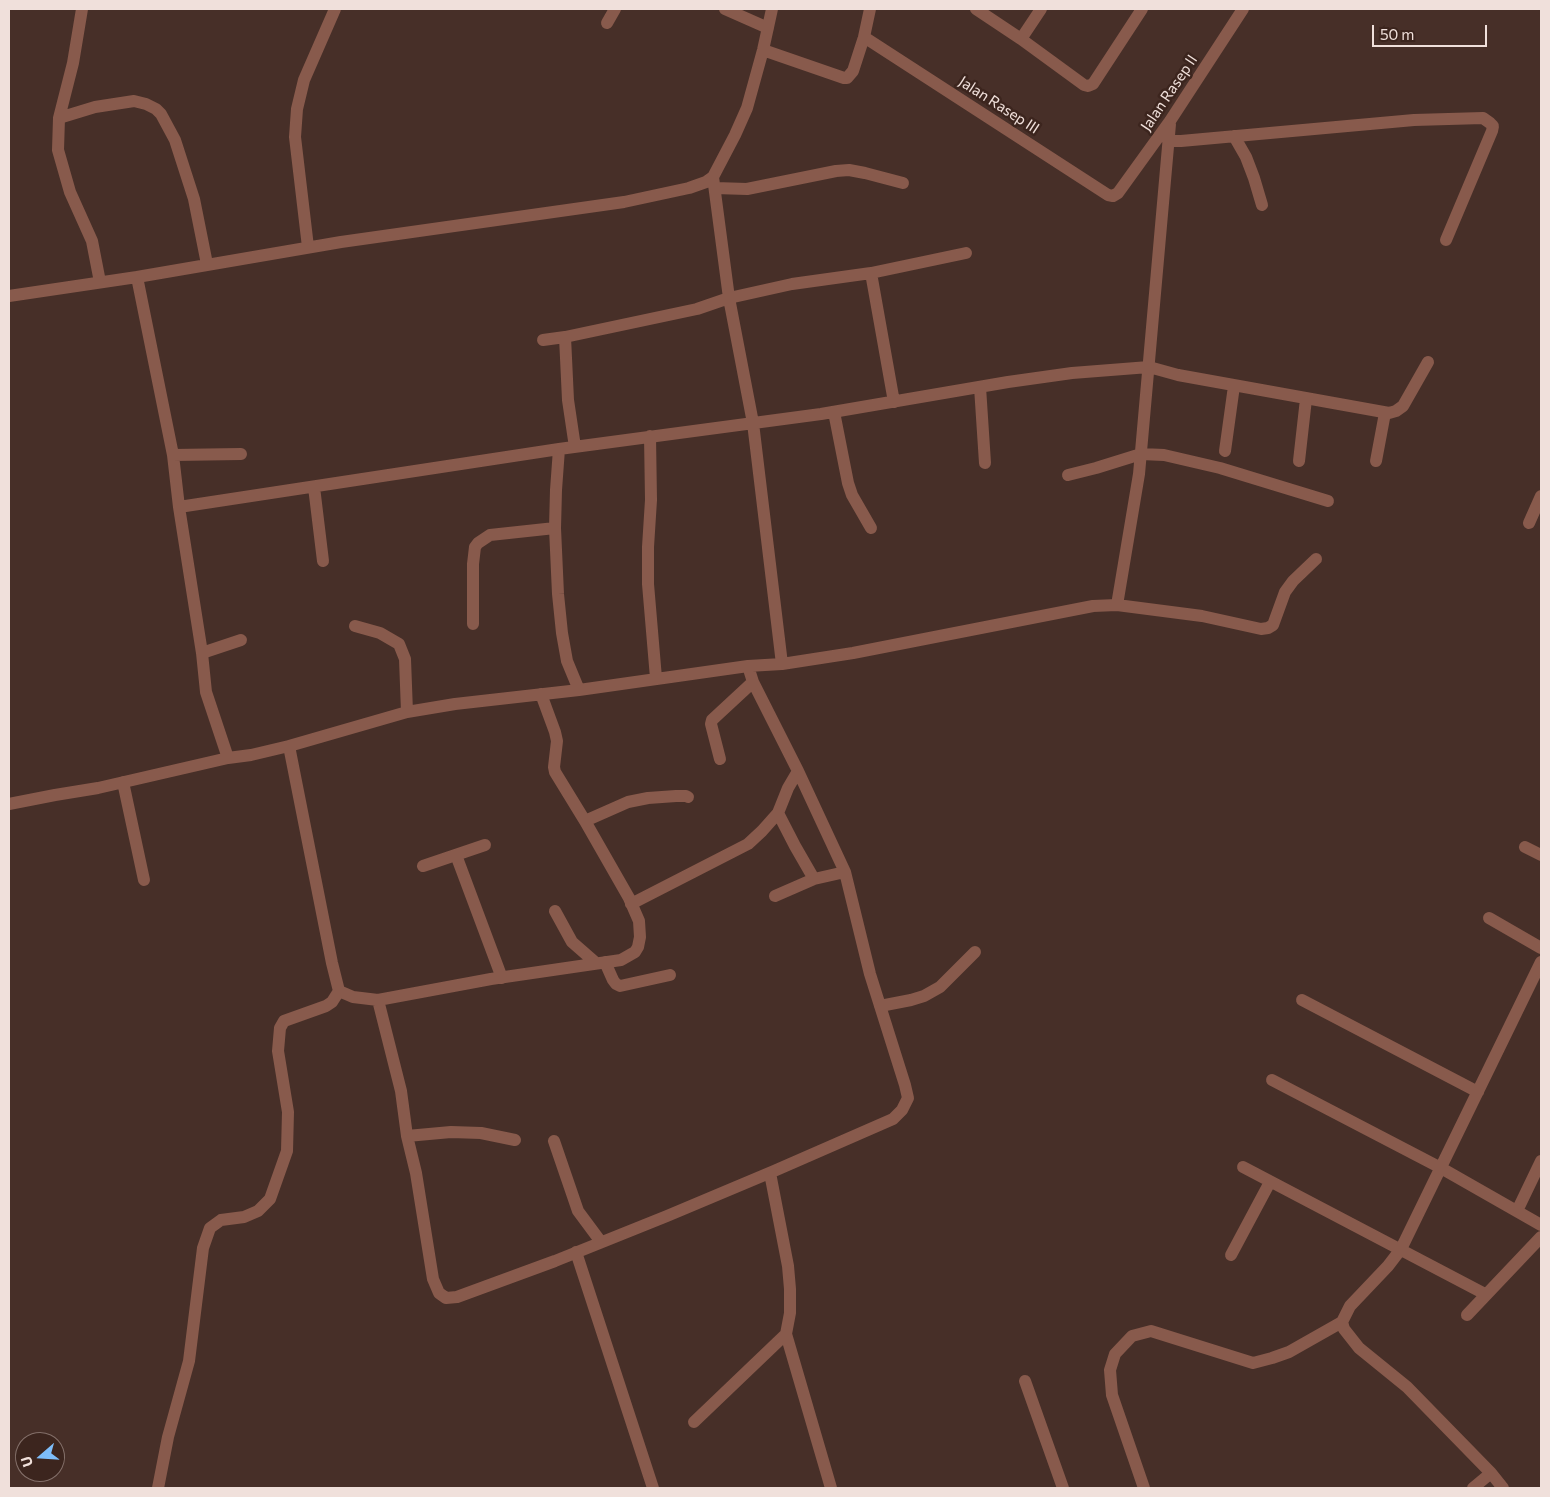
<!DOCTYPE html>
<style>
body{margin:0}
#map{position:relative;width:1550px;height:1497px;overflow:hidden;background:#472f28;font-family:Commissioner,sans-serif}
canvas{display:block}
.frame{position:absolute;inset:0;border:10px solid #f0e0db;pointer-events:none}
.north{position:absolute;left:15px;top:1432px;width:50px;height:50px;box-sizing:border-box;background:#3c251e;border:1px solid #84706a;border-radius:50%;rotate:251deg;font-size:14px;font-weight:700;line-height:20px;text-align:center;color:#f0e0db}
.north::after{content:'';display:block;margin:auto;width:18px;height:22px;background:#7ebdf9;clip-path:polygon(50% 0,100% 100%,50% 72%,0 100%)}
.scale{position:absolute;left:1372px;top:25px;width:115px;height:22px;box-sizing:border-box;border:2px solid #f0e0db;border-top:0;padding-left:6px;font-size:15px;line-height:18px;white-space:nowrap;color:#f0e0db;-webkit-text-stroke:4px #3c251e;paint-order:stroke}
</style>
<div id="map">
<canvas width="1550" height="1497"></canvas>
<div class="frame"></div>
<div class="north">U</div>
<div class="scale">50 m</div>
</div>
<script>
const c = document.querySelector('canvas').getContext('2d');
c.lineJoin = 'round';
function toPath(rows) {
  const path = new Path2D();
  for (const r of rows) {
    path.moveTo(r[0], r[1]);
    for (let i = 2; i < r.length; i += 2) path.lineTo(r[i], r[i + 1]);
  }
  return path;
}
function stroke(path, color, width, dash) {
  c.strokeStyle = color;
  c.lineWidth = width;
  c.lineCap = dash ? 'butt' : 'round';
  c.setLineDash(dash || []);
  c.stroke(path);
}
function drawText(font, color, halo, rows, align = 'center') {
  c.font = font + ' Commissioner,sans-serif';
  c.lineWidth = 5;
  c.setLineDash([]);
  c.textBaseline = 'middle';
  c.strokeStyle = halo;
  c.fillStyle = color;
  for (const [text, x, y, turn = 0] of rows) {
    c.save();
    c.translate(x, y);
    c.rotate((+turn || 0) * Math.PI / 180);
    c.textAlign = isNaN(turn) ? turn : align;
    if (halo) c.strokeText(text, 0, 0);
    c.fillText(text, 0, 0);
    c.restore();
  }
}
const minor = toPath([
 [82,9,73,63,59,118,58,150,70,192,92,241,100,282],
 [725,9,768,28],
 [976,9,1021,39,1084,85,1088,86,1093,84,1142,9],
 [607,23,615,9],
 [864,37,1108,195,1113,196,1118,193,1170,121,1243,9],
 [1021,39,1041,9],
 [763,50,844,78,847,78,853,71,864,37,870,9],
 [59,118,95,107,134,101,146,104,156,109,161,114,175,140,194,199,207,264],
 [1234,136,1246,157,1254,178,1262,205],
 [1168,141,1181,141,1414,120,1483,118,1490,123,1493,126,1492,131,1446,240],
 [713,177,729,298,753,423,782,664],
 [715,188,747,189,836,171,849,170,865,173,903,183],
 [308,247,295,137,297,109,304,80,335,9],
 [871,273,894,402],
 [137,277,173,455,179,507,202,653,206,692,228,758,251,755,289,746,332,963,339,991,353,997,378,1000,401,1091,407,1136,416,1173,433,1279,439,1293,446,1298,457,1297,555,1261,667,1216,774,1171,893,1119,902,1110,908,1098,905,1085,870,974,845,872,798,771,753,682,748,666],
 [9,296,137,277,341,242,624,202,689,188,706,182,713,177,735,135,747,108,763,50,772,9],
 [565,337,697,309,729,298,792,284,871,273,966,253],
 [543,340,565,337,568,400,575,447],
 [980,387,985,463],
 [834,412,848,483,852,495,871,528],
 [650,436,651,500,648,547,648,584,656,678],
 [559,449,556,490,555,528,558,594,562,633,567,661,579,690],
 [1225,451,1234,386],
 [173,455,241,454],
 [1299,461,1306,399],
 [1376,461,1385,413],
 [1068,475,1096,468,1141,454,1164,455,1220,468,1328,501],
 [314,487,323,561],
 [179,507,559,449,821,414,1008,382,1072,373,1149,367,1178,375,1389,413,1396,411,1403,406,1428,362],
 [1529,523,1541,496],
 [1117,605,1139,474,1170,124],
 [473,624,473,564,475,547,478,543,490,535,555,528],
 [355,626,380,633,399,644,405,659,407,712],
 [202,653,241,640],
 [289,746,407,712,455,704,579,690,748,666,782,664,853,653,1093,606,1117,605,1202,616,1261,629,1268,628,1273,625,1285,592,1293,581,1316,559],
 [720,759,711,724,712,720,753,682],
 [798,771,788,788,778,813,795,846,814,879,845,872],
 [123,782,144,880],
 [9,804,55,795,98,788,228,758],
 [585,821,628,802,648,798,676,796,686,796,688,797],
 [1525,847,1541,855],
 [456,855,502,978],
 [423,866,485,845],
 [775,896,814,879],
 [631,904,748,844,762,831,778,813],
 [555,911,572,942,596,963],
 [1489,918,1541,948],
 [605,962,613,980,616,984,620,986,670,975],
 [378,1000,491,979,621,960,635,952,638,947,640,937,639,921,629,898,585,821,555,772,554,767,557,741,555,732,541,694],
 [1302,1000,1478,1092],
 [880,1006,911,1000,924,996,940,987,975,952],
 [1272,1080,1441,1168,1541,1225],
 [407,1136,451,1132,481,1133,515,1140],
 [554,1141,578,1211,601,1242],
 [1243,1167,1485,1294],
 [1517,1211,1541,1161],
 [576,1252,653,1488],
 [1231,1255,1270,1182],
 [1467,1315,1541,1237],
 [786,1334,831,1488],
 [1025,1381,1063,1488],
 [694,1422,786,1334,790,1313,790,1289,788,1266,770,1173],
 [158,1488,168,1437,189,1361,203,1248,210,1228,221,1220,244,1217,258,1211,270,1199,287,1151,288,1112,278,1051,280,1028,284,1021,326,1006,332,1002,339,991],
 [1144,1488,1112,1395,1110,1370,1115,1354,1132,1336,1151,1331,1253,1363,1272,1358,1289,1352,1342,1322],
 [1473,1488,1491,1473],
 [1503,1488,1491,1473,1407,1387,1359,1348,1344,1329,1342,1322,1350,1306,1388,1266,1401,1249,1541,962]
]);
const streetNames = [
 ["Jalan Rasep II",1169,93,-56],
 ["Jalan Rasep III",999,105,33]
];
stroke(minor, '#885a4c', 12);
drawText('15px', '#f0e0db', '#3c251e', streetNames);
</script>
